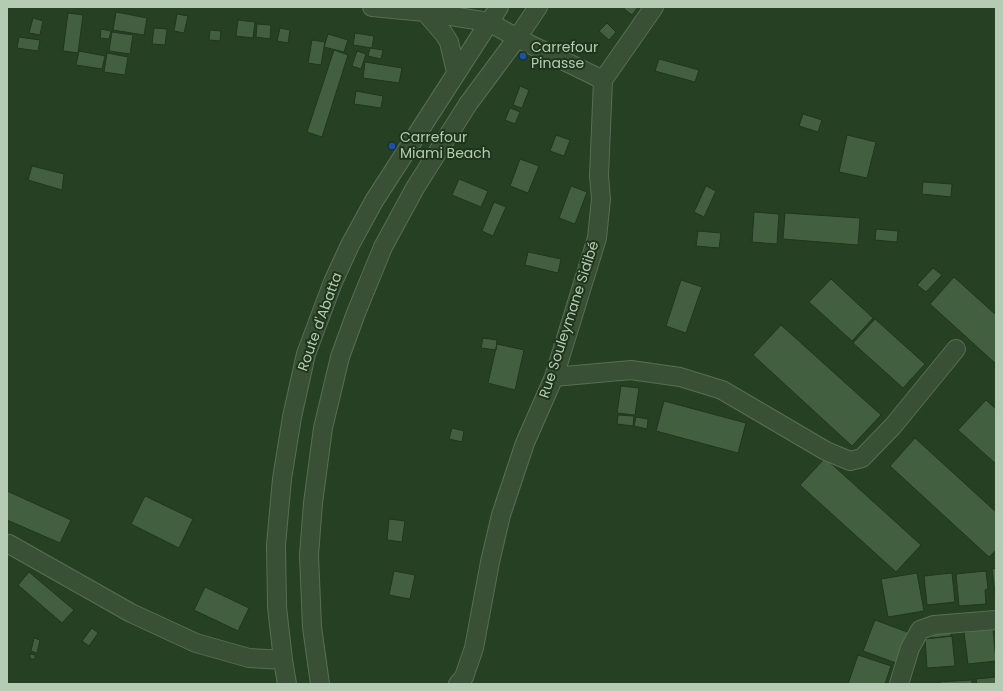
<!DOCTYPE html>
<meta charset="utf-8">
<style>
body{margin:0}
#map{position:relative;width:1003px;height:691px;overflow:hidden;background:#264023;font-family:Poppins,sans-serif}
canvas{display:block}
.frame{position:absolute;inset:0;border:8px solid #b5cbb3;pointer-events:none}
</style>
<div id="map">
<canvas width="1003" height="691"></canvas>
<div class="frame"></div>
</div>
<script>
const c = document.querySelector('canvas').getContext('2d');
c.lineJoin = 'round';
function paint(path, color) {
  c.fillStyle = color;
  c.fill(path, 'evenodd');
}
function toPath(rows) {
  const path = new Path2D();
  for (const r of rows) {
    path.moveTo(r[0], r[1]);
    for (let i = 2; i < r.length; i += 2) path.lineTo(r[i], r[i + 1]);
  }
  return path;
}
function stroke(path, color, width, dash) {
  c.strokeStyle = color;
  c.lineWidth = width;
  c.lineCap = dash ? 'butt' : 'round';
  c.setLineDash(dash || []);
  c.stroke(path);
}
function drawText(font, color, halo, rows, align = 'center') {
  c.font = font + ' Poppins,sans-serif';
  c.lineWidth = 4;
  c.setLineDash([]);
  c.textBaseline = 'middle';
  c.strokeStyle = halo;
  c.fillStyle = color;
  for (const [text, x, y, turn = 0] of rows) {
    c.save();
    c.translate(x, y);
    c.rotate((+turn || 0) * Math.PI / 180);
    c.textAlign = isNaN(turn) ? turn : align;
    if (halo) c.strokeText(text, 0, 0);
    c.fillText(text, 0, 0);
    c.restore();
  }
}
const building = toPath([
 [625,7,638,7,632,15,624,9,625,7],
 [116,12,147,18,144,35,113,30,116,12],
 [68,13,83,15,78,53,63,51,68,13],
 [177,14,188,16,184,33,174,31,177,14],
 [33,18,43,21,40,35,29,33,33,18],
 [238,20,255,22,253,38,236,36,238,20],
 [607,23,616,32,609,40,599,31,607,23],
 [257,24,271,25,270,39,256,37,257,24],
 [154,28,167,29,165,45,152,44,154,28],
 [280,28,290,30,288,43,277,41,280,28],
 [101,29,111,31,109,39,100,38,101,29],
 [210,30,221,31,220,41,209,40,210,30],
 [112,32,133,35,130,54,109,51,112,32],
 [355,33,374,36,372,48,353,45,355,33],
 [328,34,348,40,344,52,324,47,328,34],
 [19,37,40,40,38,51,17,48,19,37],
 [312,40,325,42,321,65,308,63,312,40],
 [370,48,383,50,381,59,368,56,370,48],
 [334,50,348,55,322,137,307,132,334,50],
 [79,51,105,56,102,69,76,65,79,51],
 [357,51,366,54,361,69,352,66,357,51],
 [107,53,128,57,125,75,104,72,107,53],
 [659,59,699,70,695,82,655,71,659,59],
 [365,62,402,68,399,83,363,78,365,62],
 [520,86,529,90,522,108,513,105,520,86],
 [356,91,383,96,381,108,354,104,356,91],
 [510,108,520,112,515,124,505,120,510,108],
 [803,114,822,120,818,132,799,126,803,114],
 [556,135,570,140,564,156,550,151,556,135],
 [847,135,876,142,867,178,839,172,847,135],
 [520,159,539,166,528,193,510,186,520,159],
 [32,166,64,174,62,190,28,180,32,166],
 [459,179,488,191,481,207,452,195,459,179],
 [923,182,952,184,951,197,922,194,923,182],
 [571,186,587,192,575,224,559,218,571,186],
 [706,186,716,191,704,217,694,212,706,186],
 [494,202,506,207,493,236,482,231,494,202],
 [754,212,779,214,777,244,752,242,754,212],
 [785,213,860,218,858,245,783,239,785,213],
 [876,229,898,231,897,242,875,240,876,229],
 [698,231,721,233,719,248,696,246,698,231],
 [528,252,561,259,558,273,525,265,528,252],
 [933,268,942,275,926,292,917,285,933,268],
 [954,277,996,315,996,364,930,304,954,277],
 [831,279,873,318,852,341,809,302,831,279],
 [681,280,702,287,686,333,666,326,681,280],
 [875,319,925,364,903,388,853,343,875,319],
 [781,325,881,415,852,446,753,355,781,325],
 [483,338,497,340,496,350,481,348,483,338],
 [497,344,524,350,515,390,488,383,497,344],
 [621,386,639,388,635,415,617,413,621,386],
 [986,400,996,409,996,464,958,430,986,400],
 [664,401,746,423,738,453,656,431,664,401],
 [618,415,634,416,633,426,617,424,618,415],
 [636,417,648,419,647,429,634,426,636,417],
 [452,428,464,431,462,442,449,439,452,428],
 [915,438,996,512,996,550,989,557,890,466,915,438],
 [825,458,921,545,896,572,800,485,825,458],
 [7,491,71,520,60,543,7,520,7,491],
 [145,496,193,519,179,548,131,524,145,496],
 [389,519,405,521,402,542,387,540,389,519],
 [996,568,996,601,992,569,996,568],
 [394,571,415,575,410,599,389,595,394,571],
 [986,571,988,589,985,590,986,604,959,606,956,574,986,571],
 [29,572,74,610,62,623,18,585,29,572],
 [917,573,924,611,888,617,881,579,917,573],
 [952,573,955,602,927,605,924,576,952,573],
 [205,587,249,608,238,631,194,610,205,587],
 [875,620,910,633,899,664,863,651,875,620],
 [950,626,951,636,932,638,931,628,950,626],
 [92,628,98,633,89,646,82,641,92,628],
 [993,629,996,661,968,664,964,632,993,629],
 [952,636,955,666,927,668,925,639,952,636],
 [34,638,40,640,37,653,31,651,34,638],
 [30,654,35,655,35,659,30,659,30,654],
 [858,655,891,666,885,684,848,684,858,655],
 [996,677,996,684,977,684,976,679,996,677],
 [972,680,972,684,940,684,940,682,972,680]
]);
const minor = toPath([
 [372,7,425,12,489,22,517,38,603,80],
 [425,12,444,34,449,42,456,72],
 [554,377,631,370,680,377,722,390,826,451,850,461,862,458,893,426,956,349],
 [9,544,131,613,196,643,249,658,283,660],
 [287,684,283,660,277,607,276,545,282,479,292,417,306,354,333,282,350,245,374,201,499,7],
 [320,684,312,627,309,555,313,503,323,428,340,357,356,313,383,247,415,188,468,104,517,38,538,7],
 [458,684,464,677,474,648,490,562,501,515,525,443,554,377,597,238,601,199,599,176,603,80,654,7],
 [899,684,910,648,920,630,934,625,996,620]
]);
const markers = [
 [523,56,4,"#1a4fb4"],
 [392,146,4,"#1a4fb4"]
];
const poiNames = [
 ["Carrefour",531,48],
 ["Pinasse",531,64],
 ["Carrefour",400,138],
 ["Miami Beach",400,154]
];
const streetNames = [
 ["Rue Souleymane Sidibé",570,320,-72],
 ["Route d'Abatta",321,322,-70]
];
paint(building, '#425f3f');
stroke(building, '#20371e', 1);
stroke(minor, '#576e55', 20);
stroke(minor, '#395037', 18);
for (const [x, y, r, color] of markers) {
  const dot = new Path2D();
  dot.arc(x, y, r, 0, 2 * Math.PI);
  c.fillStyle = color;
  c.fill(dot);
  stroke(dot, '#1e351c', 1.5);
}
drawText('14px', '#b5cbb3', '#1e351c', poiNames, 'left');
drawText('14px', '#b5cbb3', '#1e351c', streetNames);
</script>
